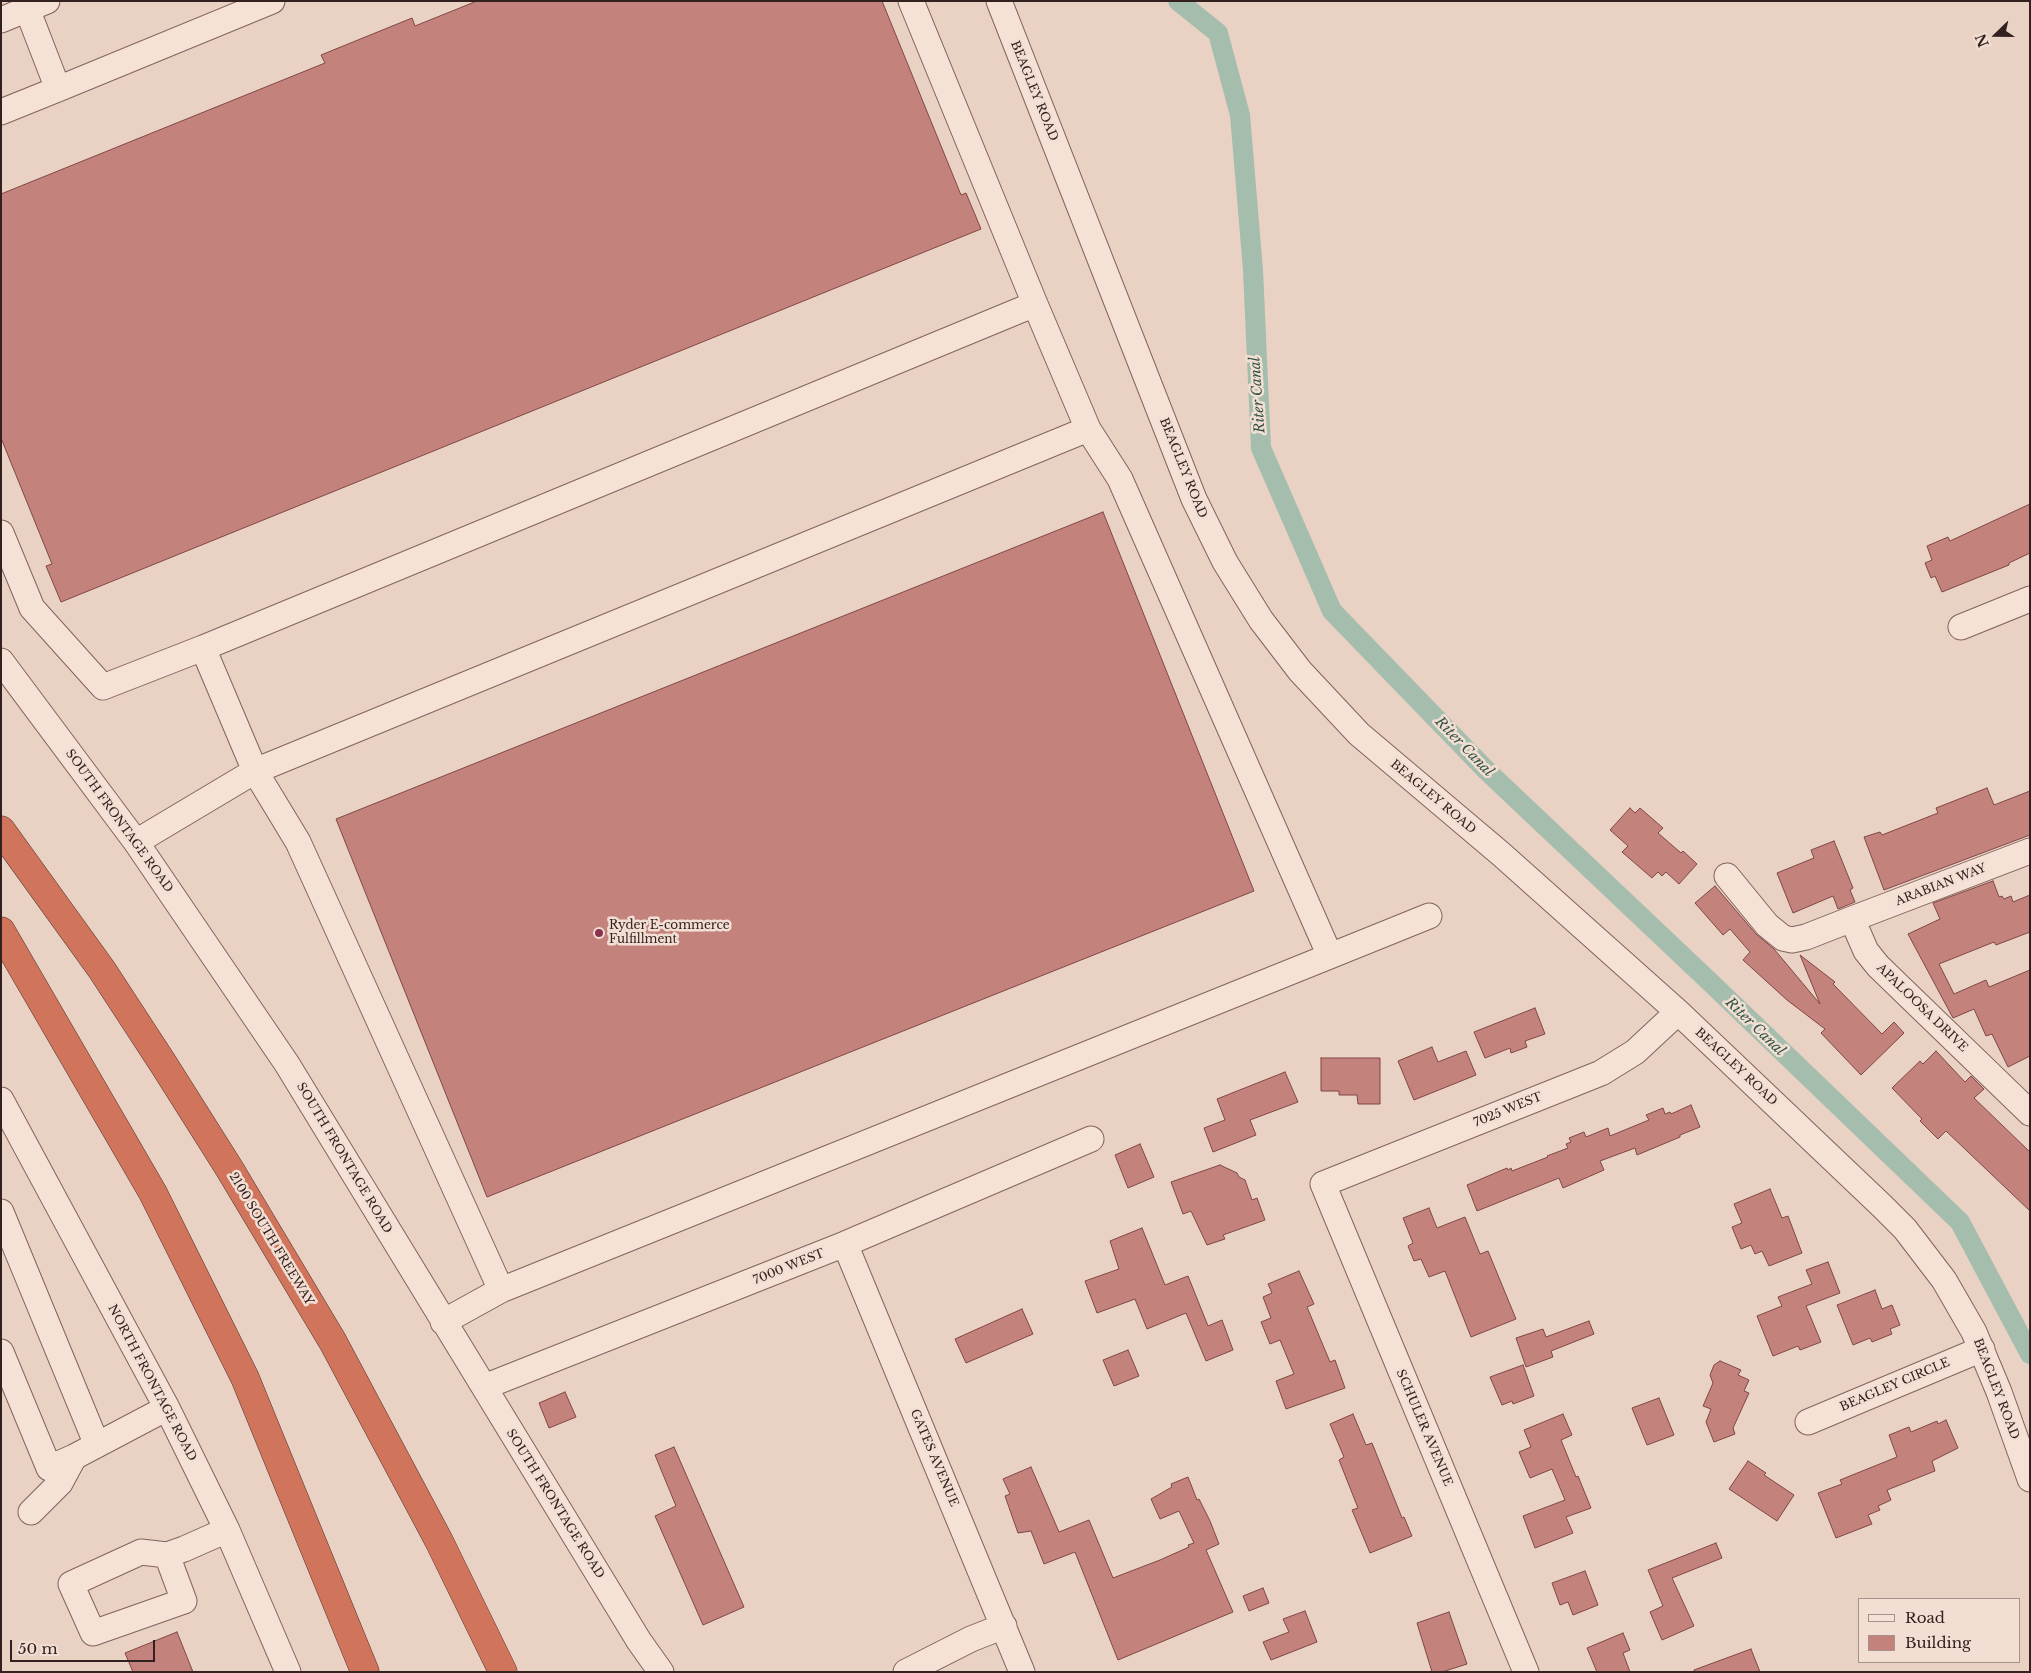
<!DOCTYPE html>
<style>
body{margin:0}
#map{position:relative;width:2031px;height:1673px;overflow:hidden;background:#e9d1c4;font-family:"Libre Baskerville",serif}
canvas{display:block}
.frame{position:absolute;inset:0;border:2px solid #33211f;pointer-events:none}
.legend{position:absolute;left:1858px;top:1598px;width:162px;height:65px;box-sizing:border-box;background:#f2ded3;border:1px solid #a6928b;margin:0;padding:6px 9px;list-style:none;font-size:15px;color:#33211f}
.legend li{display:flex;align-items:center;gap:10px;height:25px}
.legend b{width:25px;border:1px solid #a6928b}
.north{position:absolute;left:1971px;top:10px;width:50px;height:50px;-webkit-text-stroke:4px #f2ded3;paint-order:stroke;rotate:248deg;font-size:14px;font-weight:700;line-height:20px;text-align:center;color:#33211f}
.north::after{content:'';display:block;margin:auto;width:18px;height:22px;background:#33211f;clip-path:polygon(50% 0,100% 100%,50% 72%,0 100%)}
.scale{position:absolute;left:10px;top:1640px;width:145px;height:22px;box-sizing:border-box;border:2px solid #33211f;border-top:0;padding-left:6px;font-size:15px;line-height:18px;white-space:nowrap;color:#33211f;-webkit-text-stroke:4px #f2ded3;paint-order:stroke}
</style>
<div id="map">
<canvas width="2031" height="1673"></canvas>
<div class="frame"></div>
<ul class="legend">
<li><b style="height:6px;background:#f5e1d6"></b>Road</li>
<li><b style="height:14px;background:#c4827d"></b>Building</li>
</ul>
<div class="north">N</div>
<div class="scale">50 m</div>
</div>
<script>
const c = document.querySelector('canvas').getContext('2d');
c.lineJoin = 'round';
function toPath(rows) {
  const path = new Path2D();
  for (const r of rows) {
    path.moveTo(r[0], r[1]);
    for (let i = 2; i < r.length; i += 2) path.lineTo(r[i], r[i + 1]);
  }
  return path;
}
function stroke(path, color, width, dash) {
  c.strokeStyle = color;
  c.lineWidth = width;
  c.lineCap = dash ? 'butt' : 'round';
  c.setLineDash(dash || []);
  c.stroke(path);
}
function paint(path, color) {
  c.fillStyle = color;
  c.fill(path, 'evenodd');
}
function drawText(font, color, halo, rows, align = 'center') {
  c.font = font + ' "Libre Baskerville",serif';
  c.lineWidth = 5;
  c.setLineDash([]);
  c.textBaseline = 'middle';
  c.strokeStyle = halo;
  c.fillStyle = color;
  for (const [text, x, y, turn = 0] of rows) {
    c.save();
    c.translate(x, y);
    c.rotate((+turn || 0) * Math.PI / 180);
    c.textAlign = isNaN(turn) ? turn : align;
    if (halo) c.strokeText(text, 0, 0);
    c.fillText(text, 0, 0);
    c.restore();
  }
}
const canal = toPath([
 [1178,1,1218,33,1240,115,1253,270,1261,448,1332,611,1487,771,1710,982,1960,1222,2030,1354]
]);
const building = toPath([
 [477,1,882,1,961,195,966,193,981,229,61,602,46,566,52,564,1,438,1,194,325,63,321,55,412,18,415,26,477,1],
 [2030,504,2030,553,2009,563,2009,565,1942,592,1935,576,1931,578,1925,563,1932,560,1927,546,1948,537,1950,541,2030,504],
 [1103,512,1254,891,487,1197,336,819,1103,512],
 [1987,788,1994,805,2030,791,2030,835,1884,890,1864,837,1880,832,1882,835,1938,813,1936,808,1987,788],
 [1630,808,1635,813,1640,808,1663,828,1658,833,1681,853,1683,851,1697,864,1679,884,1666,872,1662,876,1658,872,1652,878,1622,852,1628,846,1610,830,1630,808],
 [1834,841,1853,888,1850,890,1855,902,1838,909,1833,896,1793,913,1777,873,1814,858,1811,850,1834,841],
 [1993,881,1999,897,2002,896,2004,899,2011,896,2013,902,2030,895,2030,932,1996,945,1994,942,1939,964,1954,994,1986,980,1989,987,2030,970,2030,1056,2008,1067,1992,1034,1986,1036,1974,1009,1953,1018,1908,934,1940,919,1933,903,1993,881],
 [1715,886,1756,934,1774,949,1820,1004,1800,955,1835,982,1833,984,1882,1034,1894,1022,1904,1033,1861,1075,1821,1033,1825,1029,1787,1000,1743,960,1750,952,1730,929,1723,935,1695,903,1715,886],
 [1535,1008,1545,1034,1525,1041,1527,1047,1511,1053,1510,1048,1485,1058,1474,1032,1535,1008],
 [1432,1047,1438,1062,1466,1051,1476,1075,1414,1100,1398,1061,1432,1047],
 [1936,1051,1965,1082,1971,1076,1984,1089,1974,1098,2030,1152,2030,1211,1946,1131,1938,1139,1920,1121,1922,1119,1892,1088,1920,1061,1923,1064,1936,1051],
 [1321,1058,1380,1058,1380,1104,1358,1104,1357,1095,1339,1095,1339,1091,1321,1091,1321,1058],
 [1285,1072,1298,1102,1250,1120,1256,1135,1213,1152,1204,1128,1225,1120,1217,1099,1285,1072],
 [1691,1105,1700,1127,1680,1135,1680,1137,1637,1155,1635,1148,1600,1161,1604,1170,1563,1188,1559,1178,1477,1211,1467,1185,1507,1168,1508,1170,1511,1168,1512,1171,1548,1157,1547,1156,1568,1148,1566,1144,1571,1142,1569,1138,1584,1132,1586,1137,1608,1128,1610,1136,1649,1120,1646,1115,1663,1108,1665,1114,1670,1112,1671,1114,1691,1105],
 [1140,1144,1154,1177,1128,1188,1115,1155,1140,1144],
 [1220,1165,1237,1173,1239,1177,1245,1180,1252,1200,1257,1198,1265,1220,1223,1235,1225,1239,1207,1245,1191,1211,1183,1214,1171,1182,1220,1165],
 [1770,1189,1782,1218,1788,1216,1802,1253,1769,1266,1762,1251,1755,1254,1751,1245,1741,1249,1732,1227,1742,1223,1734,1204,1770,1189],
 [1429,1208,1437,1228,1465,1217,1480,1254,1488,1251,1516,1319,1471,1337,1445,1271,1429,1277,1421,1259,1414,1261,1408,1246,1413,1243,1403,1218,1429,1208],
 [1142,1228,1165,1285,1188,1276,1208,1326,1222,1320,1233,1350,1206,1361,1186,1313,1147,1329,1135,1299,1097,1313,1085,1281,1119,1269,1110,1241,1142,1228],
 [1828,1262,1840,1293,1806,1306,1821,1342,1800,1350,1798,1346,1773,1356,1757,1316,1782,1306,1778,1297,1812,1284,1806,1270,1828,1262],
 [1299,1271,1314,1304,1307,1307,1330,1362,1335,1360,1345,1388,1286,1409,1276,1381,1294,1374,1280,1340,1270,1344,1261,1322,1271,1318,1263,1297,1272,1293,1268,1284,1299,1271],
 [1875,1290,1882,1309,1892,1305,1900,1325,1890,1329,1892,1334,1872,1342,1870,1338,1853,1345,1837,1305,1875,1290],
 [1022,1309,1033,1334,966,1363,955,1339,1022,1309],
 [1589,1321,1594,1334,1551,1351,1553,1357,1526,1367,1516,1338,1543,1329,1546,1337,1589,1321],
 [1128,1350,1139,1376,1114,1386,1103,1360,1128,1350],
 [1720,1361,1741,1370,1738,1375,1749,1380,1744,1391,1749,1393,1733,1428,1735,1434,1714,1442,1706,1422,1711,1409,1703,1406,1713,1383,1710,1375,1714,1365,1720,1361],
 [1523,1365,1534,1396,1513,1404,1512,1401,1502,1405,1490,1377,1523,1365],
 [565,1392,576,1417,549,1428,539,1403,565,1392],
 [1659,1398,1674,1435,1647,1445,1632,1408,1659,1398],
 [1353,1414,1366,1445,1372,1443,1402,1518,1404,1517,1412,1536,1370,1553,1352,1510,1358,1508,1339,1460,1344,1457,1330,1424,1353,1414],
 [1563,1414,1572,1435,1561,1440,1576,1477,1578,1476,1591,1508,1566,1517,1573,1533,1535,1548,1523,1516,1565,1500,1552,1469,1530,1478,1519,1452,1531,1447,1524,1430,1563,1414],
 [1946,1420,1958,1448,1932,1461,1935,1471,1887,1490,1891,1500,1878,1506,1880,1510,1868,1515,1872,1524,1836,1538,1818,1493,1842,1484,1840,1480,1897,1457,1889,1435,1909,1427,1911,1432,1937,1421,1938,1424,1946,1420],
 [674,1447,744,1607,703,1625,655,1516,676,1506,655,1455,674,1447],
 [1748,1461,1766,1473,1764,1475,1794,1495,1777,1521,1729,1489,1748,1461],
 [1031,1467,1059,1532,1089,1520,1113,1578,1160,1560,1189,1547,1188,1545,1194,1543,1179,1511,1160,1519,1151,1499,1172,1487,1171,1484,1188,1477,1197,1500,1199,1499,1210,1521,1219,1544,1206,1550,1233,1612,1118,1660,1075,1552,1044,1564,1031,1531,1018,1533,1005,1496,1010,1494,1003,1479,1031,1467],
 [1716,1543,1722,1558,1672,1578,1694,1626,1662,1640,1650,1612,1663,1606,1648,1570,1716,1543],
 [1585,1571,1598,1605,1573,1615,1568,1602,1560,1605,1552,1583,1585,1571],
 [1263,1588,1269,1603,1249,1611,1243,1596,1263,1588],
 [1305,1611,1317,1642,1271,1660,1263,1642,1289,1632,1283,1619,1305,1611],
 [1449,1612,1467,1664,1442,1672,1432,1672,1417,1623,1449,1612],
 [177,1632,193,1672,133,1672,125,1653,177,1632],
 [1623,1633,1630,1650,1623,1653,1630,1672,1597,1672,1587,1648,1623,1633],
 [1751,1649,1760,1672,1694,1672,1694,1670,1751,1649]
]);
const minor = toPath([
 [24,1,58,89,272,1],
 [911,1,1035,304],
 [999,1,1194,499,1225,562,1261,620,1300,671,1359,734,1501,854,1678,1012,1882,1206,1905,1229,1944,1280,1974,1332,1999,1392,2030,1479],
 [1,20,47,1],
 [1,112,58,89],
 [1,533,32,608,103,687,203,648],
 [1961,627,2030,599],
 [1,661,136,842,287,1064,639,1641,661,1672],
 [136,842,255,771,1088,429,1035,304,203,648,255,771,298,842,501,1290,443,1322],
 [1727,876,1767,925,1783,938,1792,940,1806,937,1852,919,1866,951,1878,966,2030,1113],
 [1852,919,2030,851],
 [1330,956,1429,916],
 [1,1100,167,1408,227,1530,288,1672],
 [1,1212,97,1445],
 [845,1244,1022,1672],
 [501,1290,1330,956,1120,479,1088,429],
 [1,1352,49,1468,74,1457],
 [484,1387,845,1244,1091,1139],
 [1808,1422,1982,1349],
 [31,1512,60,1483,74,1457,167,1408],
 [167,1555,184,1601,93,1633,71,1584,141,1552,167,1555,184,1549,227,1530],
 [906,1672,971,1639,1004,1626],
 [1526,1672,1323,1184,1601,1073,1635,1052,1678,1012]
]);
const highway = toPath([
 [1,830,102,970,164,1065,229,1168,333,1342,439,1541,503,1672],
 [1,931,153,1193,245,1378,365,1672]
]);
const markers = [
 [599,933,5,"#8b3252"]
];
const streetNames = [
 ["BEAGLEY ROAD",1034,91,68],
 ["BEAGLEY ROAD",1183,468,68],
 ["BEAGLEY ROAD",1433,797,40],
 ["SOUTH FRONTAGE ROAD",119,821,54],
 ["ARABIAN WAY",1941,885,-21],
 ["APALOOSA DRIVE",1922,1008,44],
 ["BEAGLEY ROAD",1736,1067,43],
 ["7025 WEST",1508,1110,-22],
 ["SOUTH FRONTAGE ROAD",344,1158,59],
 ["2100 SOUTH FREEWAY",271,1239,59],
 ["7000 WEST",789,1267,-22],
 ["NORTH FRONTAGE ROAD",152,1383,62],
 ["BEAGLEY CIRCLE",1895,1385,-23],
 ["BEAGLEY ROAD",1996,1389,69],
 ["SCHULER AVENUE",1424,1428,67],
 ["GATES AVENUE",934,1458,67],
 ["SOUTH FRONTAGE ROAD",555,1504,58]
];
const poiNames = [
 ["Ryder E-commerce",609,926],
 ["Fulfillment",609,940]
];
const waterNames = [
 ["Riter Canal",1258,395,-94],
 ["Riter Canal",1464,747,46],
 ["Riter Canal",1755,1027,44]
];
stroke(canal, '#a5bdad', 20);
paint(building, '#c4827d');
stroke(building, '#7f4744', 1);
stroke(minor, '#82635c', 27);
stroke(highway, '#503430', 29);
stroke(minor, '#f5e1d6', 25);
stroke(highway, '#d1745c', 28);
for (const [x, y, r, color] of markers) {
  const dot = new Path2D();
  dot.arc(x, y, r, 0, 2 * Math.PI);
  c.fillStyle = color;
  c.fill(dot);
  stroke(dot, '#f2ded3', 2);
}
drawText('12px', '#33211f', '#f2ded3', streetNames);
drawText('12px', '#33211f', '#f2ded3', poiNames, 'left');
drawText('italic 14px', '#2f5243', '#f2ded3', waterNames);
</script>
